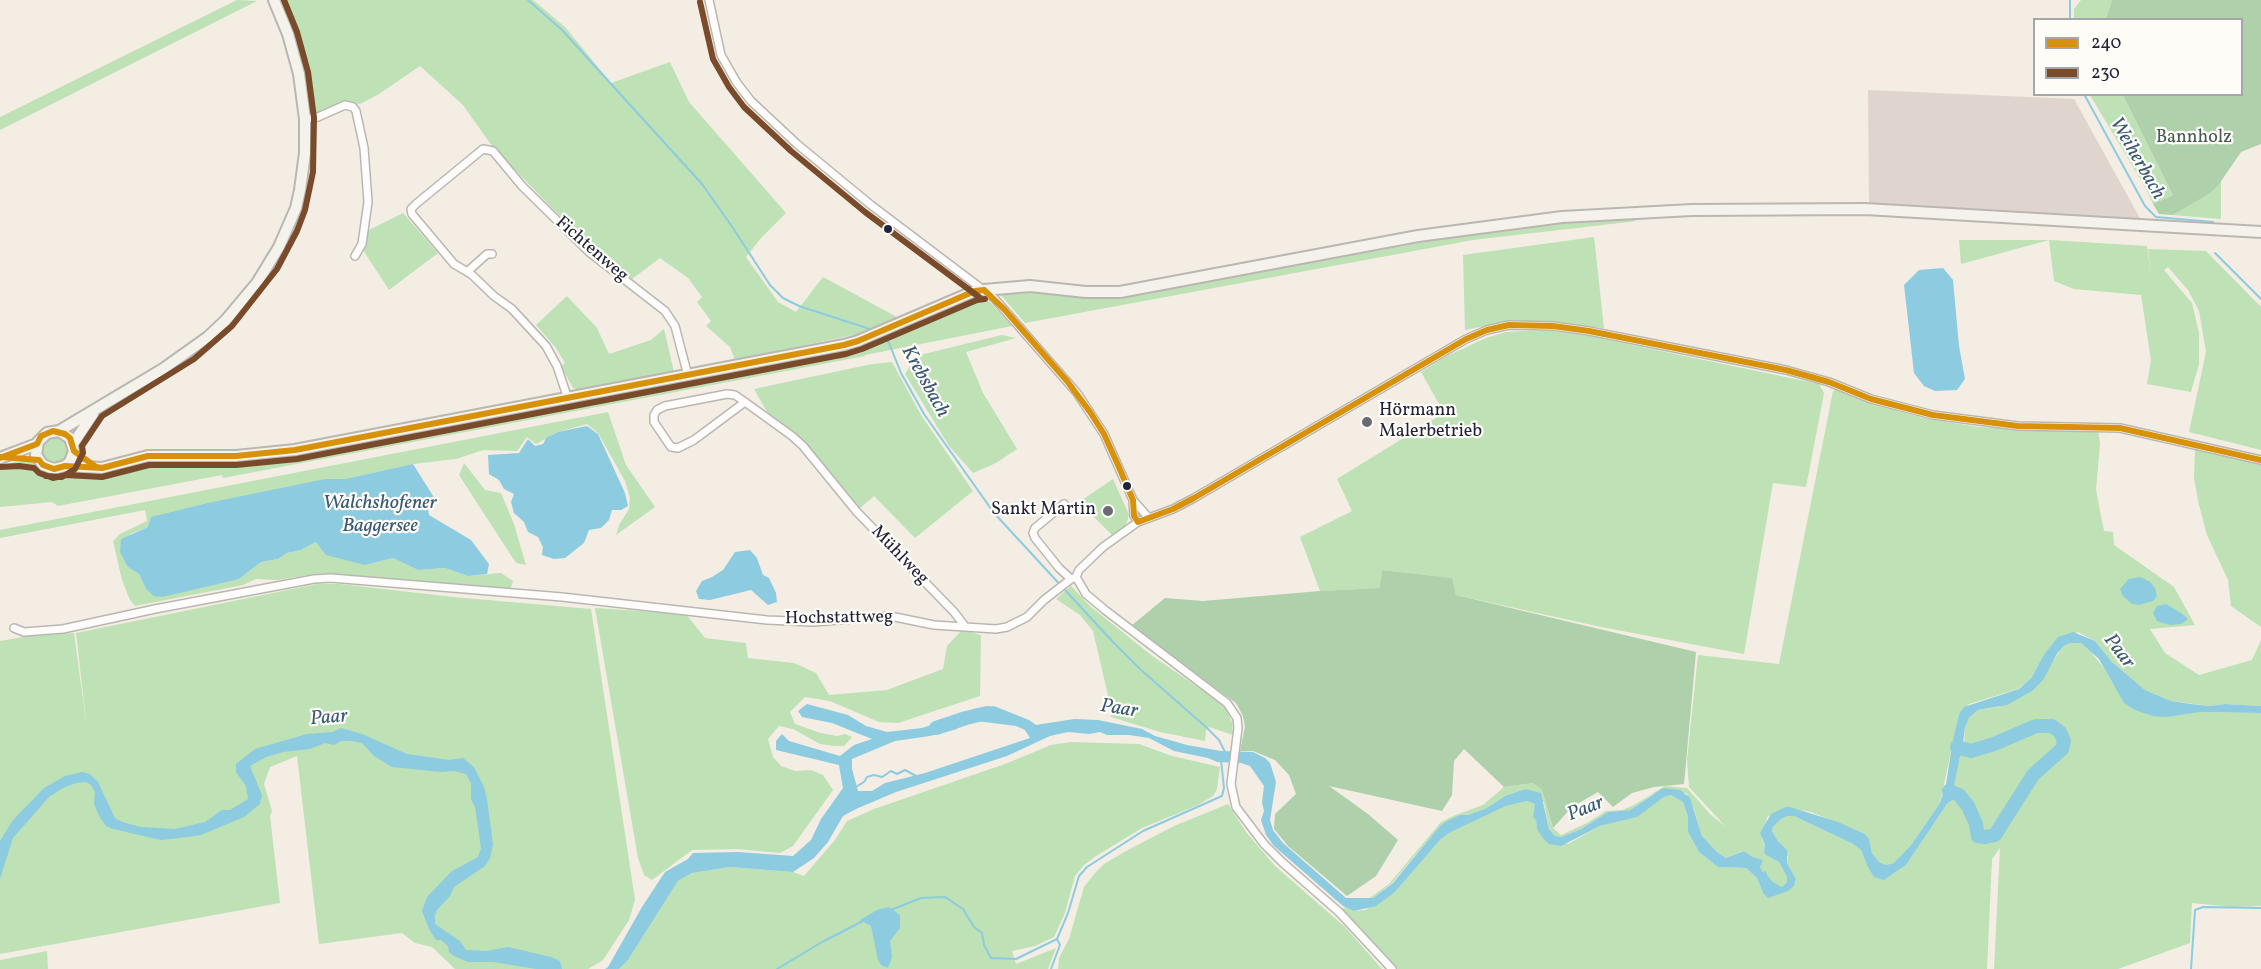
<!DOCTYPE html>
<meta charset="utf-8">
<style>
body{margin:0}
#map{position:relative;width:2261px;height:969px;overflow:hidden;background:#f3ede3;font-family:Vollkorn,serif}
canvas{display:block}
.legend{position:absolute;left:2033px;top:18px;width:210px;height:78px;box-sizing:border-box;background:#fdfcf7;border:2px solid #a5a5ac;margin:0;padding:8px 10px;list-style:none;font-size:18px;color:#22223b}
.legend li{display:flex;align-items:center;gap:12px;height:30px}
.legend b{width:30px;border:2px solid #a5a5ac}
</style>
<div id="map">
<canvas width="2261" height="969"></canvas>
<ul class="legend">
<li><b style="height:8px;background:#d79209"></b>240</li>
<li><b style="height:8px;background:#7a4b2a"></b>230</li>
</ul>
</div>
<script>
const c = document.querySelector('canvas').getContext('2d');
c.lineJoin = 'round';
function paint(path, color) {
  c.fillStyle = color;
  c.fill(path, 'evenodd');
}
function toPath(rows) {
  const path = new Path2D();
  for (const r of rows) {
    if (r.length === 3) {
      path.moveTo(r[0] + r[2], r[1]);
      path.arc(r[0], r[1], r[2], 0, 2 * Math.PI);
      continue;
    }
    path.moveTo(r[0], r[1]);
    for (let i = 2; i < r.length; i += 2) path.lineTo(r[i], r[i + 1]);
  }
  return path;
}
function stroke(path, color, width, dash) {
  c.strokeStyle = color;
  c.lineWidth = width;
  c.lineCap = dash ? 'butt' : 'round';
  c.setLineDash(dash || []);
  c.stroke(path);
}
function drawText(font, color, halo, rows, align = 'center') {
  c.font = font + ' Vollkorn,serif';
  c.lineWidth = 4.5;
  c.setLineDash([]);
  c.textBaseline = 'middle';
  c.strokeStyle = halo;
  c.fillStyle = color;
  for (const [text, x, y, turn = 0] of rows) {
    c.save();
    c.translate(x, y);
    c.rotate((+turn || 0) * Math.PI / 180);
    c.textAlign = isNaN(turn) ? turn : align;
    if (halo) c.strokeText(text, 0, 0);
    c.fillText(text, 0, 0);
    c.restore();
  }
}
const industrial = toPath([
 [1868,90,2074,99,2141,220,1869,203]
]);
const green = toPath([
 [237,0,257,1,0,130,0,117],
 [284,0,533,0,565,27,611,83,670,62,689,102,786,213,761,238,746,257,778,302,796,312,823,277,897,317,858,334,735,360,730,347,706,326,711,321,697,302,702,297,688,278,660,258,632,279,612,266,582,239,492,146,463,105,420,66,379,94,360,104,346,102,316,115,311,115,309,111,302,67],
 [2081,0,2112,0,2106,19,2074,19,2074,9],
 [2090,95,2123,95,2173,195,2153,204,2145,187],
 [2221,179,2221,219,2173,215,2209,194,2217,187],
 [403,213,438,253,389,290,363,250,369,230],
 [1625,218,1637,221,1473,240,1025,323,1000,294,1026,291,1086,298,1121,297,1474,233,1561,221],
 [1594,237,1604,328,1530,322,1485,326,1465,330,1463,255],
 [1959,240,2050,240,2147,246,2151,277,2148,249,2206,251,2261,307,2261,450,2189,432,2206,352,2199,311,2188,290,2168,267,2164,270,2192,303,2199,333,2199,364,2191,392,2147,384,2151,360,2141,295,2074,289,2054,281,2049,240,1961,264],
 [567,296,597,328,609,354,651,340,664,329,674,372,580,390,573,388,561,366,565,363,556,348,536,325],
 [980,297,990,302,1012,326,865,355,865,356,223,478,222,475,58,506,52,502,0,507,0,468,9,463,30,460,38,468,51,473,69,470,104,474,148,461,237,461,264,460,297,455,566,406,850,350,876,344],
 [1525,331,1552,331,1589,336,1819,384,1824,393,1806,487,1773,483,1744,654,1601,627,1456,595,1451,578,1382,570,1381,588,1320,591,1300,537,1352,511,1337,479,1444,413,1421,372,1445,357,1486,338,1506,332],
 [1002,335,1016,338,966,352,983,393,1017,449,996,463,973,473,949,446,905,374,916,356],
 [892,362,921,415,973,491,915,538,874,496,859,509,805,442,767,412,754,389,872,364],
 [1836,390,1865,402,1927,419,1979,427,2018,429,2098,429,2100,444,2096,490,2104,531,2113,532,2114,545,2174,587,2195,625,2150,629,2165,653,2199,675,2252,660,2261,640,2261,706,2225,704,2210,706,2171,701,2145,690,2112,662,2095,641,2078,632,2043,656,2032,677,2018,689,1969,704,1959,714,1940,803,1911,845,1895,863,1886,865,1879,862,1872,853,1869,839,1865,834,1811,812,1785,807,1767,817,1762,840,1765,845,1764,852,1779,862,1787,877,1787,882,1782,887,1777,886,1763,872,1760,867,1762,860,1753,857,1744,851,1726,858,1717,852,1702,836,1694,809,1686,793,1653,794,1630,810,1608,812,1581,829,1561,837,1555,836,1549,829,1544,802,1525,789,1505,796,1485,809,1466,815,1460,815,1439,827,1392,883,1373,898,1368,899,1389,884,1441,822,1453,816,1483,805,1504,787,1533,783,1542,790,1553,828,1561,835,1587,823,1606,811,1622,810,1634,805,1665,786,1687,788,1711,815,1725,826,1689,787,1687,760,1698,655,1779,664,1833,391],
 [608,412,626,465,655,507,616,535,619,525,629,509,630,498,625,481,598,433,587,424,558,432,536,444,527,437,517,451,483,450,456,459,413,464,345,479,325,479,148,527,130,534,128,567,139,574,146,589,239,579,261,562,278,559,287,553,301,550,316,542,365,565,393,558,418,570,445,568,468,576,501,573,513,581,510,590,364,577,308,575,277,580,256,579,243,585,135,606,130,600,122,580,113,541,120,534,147,521,145,510,0,538,0,530],
 [55,450,14],
 [2195,448,2261,463,2261,627,2231,606,2228,580,2207,535,2199,505,2194,479],
 [464,463,485,490,501,493,514,524,526,565,516,563,459,475],
 [1113,479,1129,515,1125,528,1112,535,1079,502],
 [317,584,340,584,453,597,591,609,635,900,629,920,603,960,588,969,455,969,432,947,415,943,402,933,319,944,297,756,270,767,264,784,272,811,270,816,280,903,0,954,0,641,29,636,74,633,87,729,76,633],
 [1071,586,1090,606,1151,655,1212,697,1226,709,1232,722,1233,735,1209,727,1206,730,1205,741,1160,732,1111,717,1111,708,1093,631,1080,615,1056,599],
 [595,608,686,614,705,638,746,643,748,658,794,663,816,673,829,695,887,690,943,669,947,646,962,630,981,635,980,696,898,723,879,722,830,701,805,697,790,712,795,724,821,733,837,736,845,734,852,737,844,746,834,746,820,744,793,729,779,726,768,739,773,757,781,766,795,771,811,770,823,775,833,790,793,846,780,853,737,849,692,850,652,880,644,875,638,858],
 [2070,643,2081,643,2091,652,2104,668,2115,687,2153,716,2200,712,2261,713,2261,906,2233,907,2192,903,2190,943,2118,969,1994,969,2000,848,1992,859,1987,969,1395,969,1341,910,1345,907,1355,911,1365,910,1395,892,1440,840,1449,833,1506,806,1527,801,1535,804,1537,829,1568,844,1600,826,1636,817,1664,797,1671,795,1683,802,1688,818,1688,832,1699,852,1718,867,1746,868,1757,878,1763,893,1794,886,1796,879,1787,863,1788,857,1772,831,1773,827,1781,819,1787,816,1794,816,1853,844,1861,850,1864,858,1884,880,1906,865,1947,804,1954,798,1954,786,1960,757,1964,752,1965,726,1969,718,1978,710,1999,707,2051,664,2064,646],
 [1071,742,1139,744,1172,756,1220,767,1217,789,1213,796,1198,805,1142,828,1096,856,1084,865,1075,876,1065,913,1054,937,1035,946,1012,951,1016,964,1056,948,1048,969,619,969,628,960,678,881,692,873,730,867,793,872,804,876,835,840,847,821,874,809,1005,764,1051,745],
 [1228,804,1246,832,1275,866,1345,927,1382,969,1058,969,1059,958,1069,939,1084,887,1095,873,1104,864,1126,851,1174,826],
 [47,951,48,969,0,969,0,960]
]);
const forest = toPath([
 [2112,0,2261,0,2261,144,2241,152,2217,187,2209,194,2173,215,2159,214,2153,204,2173,195,2123,95,2242,94,2242,20,2106,19],
 [1382,570,1452,578,1456,595,1696,652,1684,784,1654,787,1632,793,1613,807,1598,792,1572,807,1553,828,1542,790,1533,783,1504,787,1464,749,1454,761,1452,795,1442,811,1329,786,1368,814,1398,840,1376,876,1347,896,1288,846,1274,829,1275,814,1296,794,1289,775,1275,760,1253,751,1240,751,1245,727,1243,716,1236,703,1131,626,1165,598,1203,601,1320,591,1380,588]
]);
const water = toPath([
 [1943,268,1953,280,1959,346,1965,379,1957,390,1935,391,1924,386,1914,373,1904,285,1919,270],
 [587,426,598,434,625,493,628,506,621,510,612,510,609,520,601,528,589,530,584,543,565,558,554,559,542,555,543,547,538,537,528,532,524,522,514,513,511,502,514,494,504,489,499,480,489,474,488,455,519,453,528,439,535,446,543,444,546,438,558,432],
 [413,464,435,499,428,508,429,515,471,540,489,564,487,574,468,576,445,568,418,570,393,558,365,565,326,555,316,542,301,550,287,553,278,559,261,562,239,579,162,597,154,596,146,589,139,574,128,567,120,552,121,539,148,527,151,517,208,503,325,479,345,479],
 [750,550,757,558,763,575,769,578,776,593,777,602,768,605,751,590,710,600,699,599,696,591,702,581,712,577,723,570,735,552],
 [2141,577,2150,582,2155,588,2157,596,2153,601,2139,605,2132,604,2123,596,2120,589,2129,579],
 [2166,604,2181,613,2188,619,2181,624,2170,625,2157,621,2153,613,2157,606],
 [2073,632,2095,641,2112,662,2145,690,2171,701,2191,704,2210,706,2225,704,2261,706,2261,713,2200,712,2166,717,2153,716,2135,710,2124,703,2099,659,2081,643,2070,643,2064,646,2057,654,2043,680,2032,691,2007,705,1978,710,1969,718,1965,727,1963,743,1966,747,1960,757,1954,786,1955,798,1947,804,1906,865,1884,880,1874,877,1868,867,1861,850,1853,844,1794,816,1787,816,1781,819,1773,827,1772,831,1778,841,1787,850,1787,863,1796,879,1794,886,1788,891,1768,898,1763,893,1757,878,1746,868,1718,867,1699,852,1688,832,1688,817,1683,802,1671,795,1664,797,1637,817,1600,826,1561,846,1549,844,1542,837,1537,829,1536,820,1533,817,1535,804,1527,801,1506,806,1449,833,1440,840,1395,892,1376,906,1354,911,1343,906,1274,846,1266,835,1261,820,1264,811,1262,802,1264,786,1250,766,1241,763,1217,762,1208,758,1174,751,1149,738,1129,735,1107,735,1100,732,1089,734,1068,732,1050,736,1007,756,896,792,856,809,843,816,828,842,814,858,793,872,730,867,692,873,678,881,628,960,619,969,605,969,608,967,642,907,665,872,688,859,693,853,738,852,793,856,811,840,821,819,843,788,839,765,776,750,776,741,782,734,789,741,840,756,854,745,872,739,832,723,802,717,798,711,807,704,848,715,866,726,887,732,922,728,953,718,957,729,930,736,895,741,852,759,852,769,858,791,872,791,885,783,925,773,1030,738,1025,730,1016,726,977,721,973,709,994,706,1029,720,1036,725,1074,719,1098,720,1142,729,1155,736,1187,745,1221,751,1253,752,1265,758,1270,763,1276,782,1270,820,1273,830,1283,843,1346,898,1373,898,1393,883,1439,827,1447,821,1460,815,1467,815,1485,809,1505,796,1525,789,1541,793,1549,829,1555,836,1561,837,1581,829,1608,812,1630,810,1663,788,1680,790,1690,798,1702,836,1717,852,1726,858,1744,851,1753,857,1763,860,1760,867,1763,872,1766,871,1767,875,1773,882,1782,887,1787,882,1787,877,1779,862,1766,855,1764,852,1765,845,1760,833,1771,814,1785,807,1790,807,1838,822,1865,834,1869,839,1872,853,1879,862,1886,865,1894,863,1911,845,1940,803,1946,784,1953,740,1959,714,1964,707,2019,689,2032,677,2043,656,2058,637],
 [341,728,362,734,407,754,449,760,463,758,474,767,484,787,487,799,493,845,490,858,485,866,454,887,450,896,437,910,435,915,435,924,460,941,466,950,487,951,508,947,551,957,560,961,562,969,536,969,493,962,468,962,454,956,449,952,448,946,441,940,436,940,429,929,422,911,427,897,452,871,478,857,481,848,475,807,471,799,471,783,466,774,454,771,442,772,392,767,374,756,362,743,352,741,341,741,334,745,325,743,310,749,283,752,266,757,250,766,262,795,260,804,244,817,201,835,188,837,161,840,113,829,106,826,99,816,94,804,95,792,91,785,86,782,76,783,63,788,49,797,13,838,0,879,0,841,13,820,44,788,65,776,82,772,90,774,98,782,115,818,122,822,141,827,175,829,205,822,222,810,230,810,248,799,246,786,236,772,236,764,255,749,307,734,333,732],
 [889,907,900,915,900,928,890,941,892,957,888,968,881,965,878,960,871,926,860,920,877,910]
]);
const stream = toPath([
 [528,0,562,30,702,184,733,228,770,285,783,298,799,306,873,330],
 [2070,0,2070,20],
 [2084,94,2145,206,2156,217,2213,222],
 [2215,253,2261,299],
 [883,336,889,343,901,373,924,414,994,513,1113,642,1140,669,1207,728,1219,740,1225,752],
 [854,788,864,782,867,777,874,775,882,777,891,771,897,774,905,770,918,777],
 [891,910,921,898,945,897,963,909,974,927,982,933,984,945,991,958,1016,959,1057,939,1068,913,1079,876,1087,867,1143,831,1222,796,1224,788,1221,760],
 [777,969,822,942,863,921],
 [1051,969,1060,945,1057,939],
 [2191,969,2195,910,2203,907,2261,908]
]);
const river = toPath([
 [936,728,966,718,987,713,993,715],
 [1949,791,1959,795,1968,806,1976,824,1978,836,1985,837,1995,835,2033,775,2062,749,2064,741,2060,732,2052,726,2036,726,1994,744,1971,751,1957,747]
]);
const street = toPath([
 [709,0,721,55,737,83,751,101,797,144,871,205,994,298,1077,393,1104,434,1133,500,1148,517],
 [305,119,318,117,345,105,353,107,356,111,364,148,368,202,362,244,355,256],
 [467,272,487,254,492,254],
 [568,399,557,366,546,346,512,309,494,296,471,274,454,264,412,214,411,209,416,204,483,149,493,151,522,186,589,252,665,311,675,326,688,376],
 [745,402,694,440,678,448,671,447,654,422,654,415,657,410,665,406,727,394,735,395,745,402,792,436,803,446,857,512,954,612,964,625],
 [1133,500,1134,516,1138,522],
 [1064,504,1035,528,1033,533,1035,538,1059,568,1071,579],
 [1076,577,1086,594,1105,610,1227,703,1237,718,1238,728,1231,784,1236,807,1264,844,1282,862,1339,912,1392,969],
 [14,628,24,632,63,629,155,609,314,579,331,578,562,597,767,620,813,622,890,616,934,625,996,629,1007,627,1027,617,1044,600,1071,579,1076,577,1079,570,1103,547,1138,522,1173,509,1194,498,1466,339,1487,330,1509,325,1553,326,1589,331,1786,370,1829,382,1871,399,1933,415,2018,426,2120,428,2261,460]
]);
const secondary = toPath([
 [59,431,163,369,208,337,226,320,257,283,279,247,296,208,300,190,305,153,305,119,299,74,288,34,274,0],
 [73,444,93,414],
 [0,458,37,444],
 [65,466,70,462,74,451,70,438,59,431,47,433,38,442,36,455,43,465,54,469,65,466,102,468,148,456,236,456,295,450,844,345,858,341,975,291,984,290,1030,286,1086,292,1120,292,1418,236,1562,217,1692,210,1865,209,2261,232]
]);
const bus1 = toPath([
 [984,290,1004,309,1067,381,1090,412,1104,434,1118,465,1133,500,1134,516,1138,522,1173,509,1194,498,1466,339,1487,330,1509,325,1553,326,1589,331,1786,370,1829,382,1871,399,1933,415,2018,426,2120,428,2261,460],
 [1,457,39,460,43,465,54,469,65,466,102,468],
 [0,458,37,444,41,436,53,431,65,434,70,438,74,451,96,467,102,468,148,456,236,456,295,450,844,345,858,341,975,291,984,290]
]);
const bus2 = toPath([
 [700,2,713,59,729,87,744,107,791,151,865,212,979,297],
 [0,467,19,466,34,468,39,473,53,478,66,475,102,477,149,465,236,465,297,459,846,354,862,349,977,300,985,299],
 [46,476,62,477,75,469,83,453,82,446,102,416,194,359,232,326,277,269,297,231,305,210,313,172,314,118,308,72,297,32,284,0]
]);
const markers = [
 [888,229,5,"#22223b"],
 [1367,422,6,"#6b6976"],
 [1127,486,5,"#22223b"],
 [1108,511,6,"#6b6976"]
];
const parkNames = [
 ["Bannholz",2194,139]
];
const streetNames = [
 ["Fichtenweg",591,250,41],
 ["Mühlweg",899,556,46],
 ["Hochstattweg",839,619,-1]
];
const poiNames = [
 ["Hörmann",1379,412],
 ["Malerbetrieb",1379,433],
 ["Sankt Martin",1096,511,"right"]
];
const waterNames = [
 ["Weiherbach",2136,159,60],
 ["Krebsbach",924,382,61],
 ["Walchshofener",380,504],
 ["Baggersee",380,527],
 ["Paar",2118,652,53],
 ["Paar",1119,710,9],
 ["Paar",329,719,-5],
 ["Paar",1586,810,-22]
];
paint(industrial, '#e0d4ce');
paint(green, '#bee1b6');
paint(forest, '#aed0aa');
paint(water, '#8dcbe0');
stroke(stream, '#8dcbe0', 2);
stroke(river, '#8dcbe0', 14);
stroke(street, '#bab7b3', 10);
stroke(secondary, '#bab7b3', 14);
stroke(street, '#fdfcfb', 7);
stroke(secondary, '#f5f2ec', 10);
stroke(bus1, '#d79209', 6);
stroke(bus2, '#7a4b2a', 6);
for (const [x, y, r, color] of markers) {
  const dot = new Path2D();
  dot.arc(x, y, r, 0, 2 * Math.PI);
  c.fillStyle = color;
  c.fill(dot);
  stroke(dot, '#fdfcf7', 2);
}
drawText('18px', '#445955', '#fdfcf7', parkNames);
drawText('18px', '#22223b', '#fdfcf7', streetNames);
drawText('18px', '#22223b', '#fdfcf7', poiNames, 'left');
drawText('italic 20px', '#385874', '#fdfcf7', waterNames);
</script>
